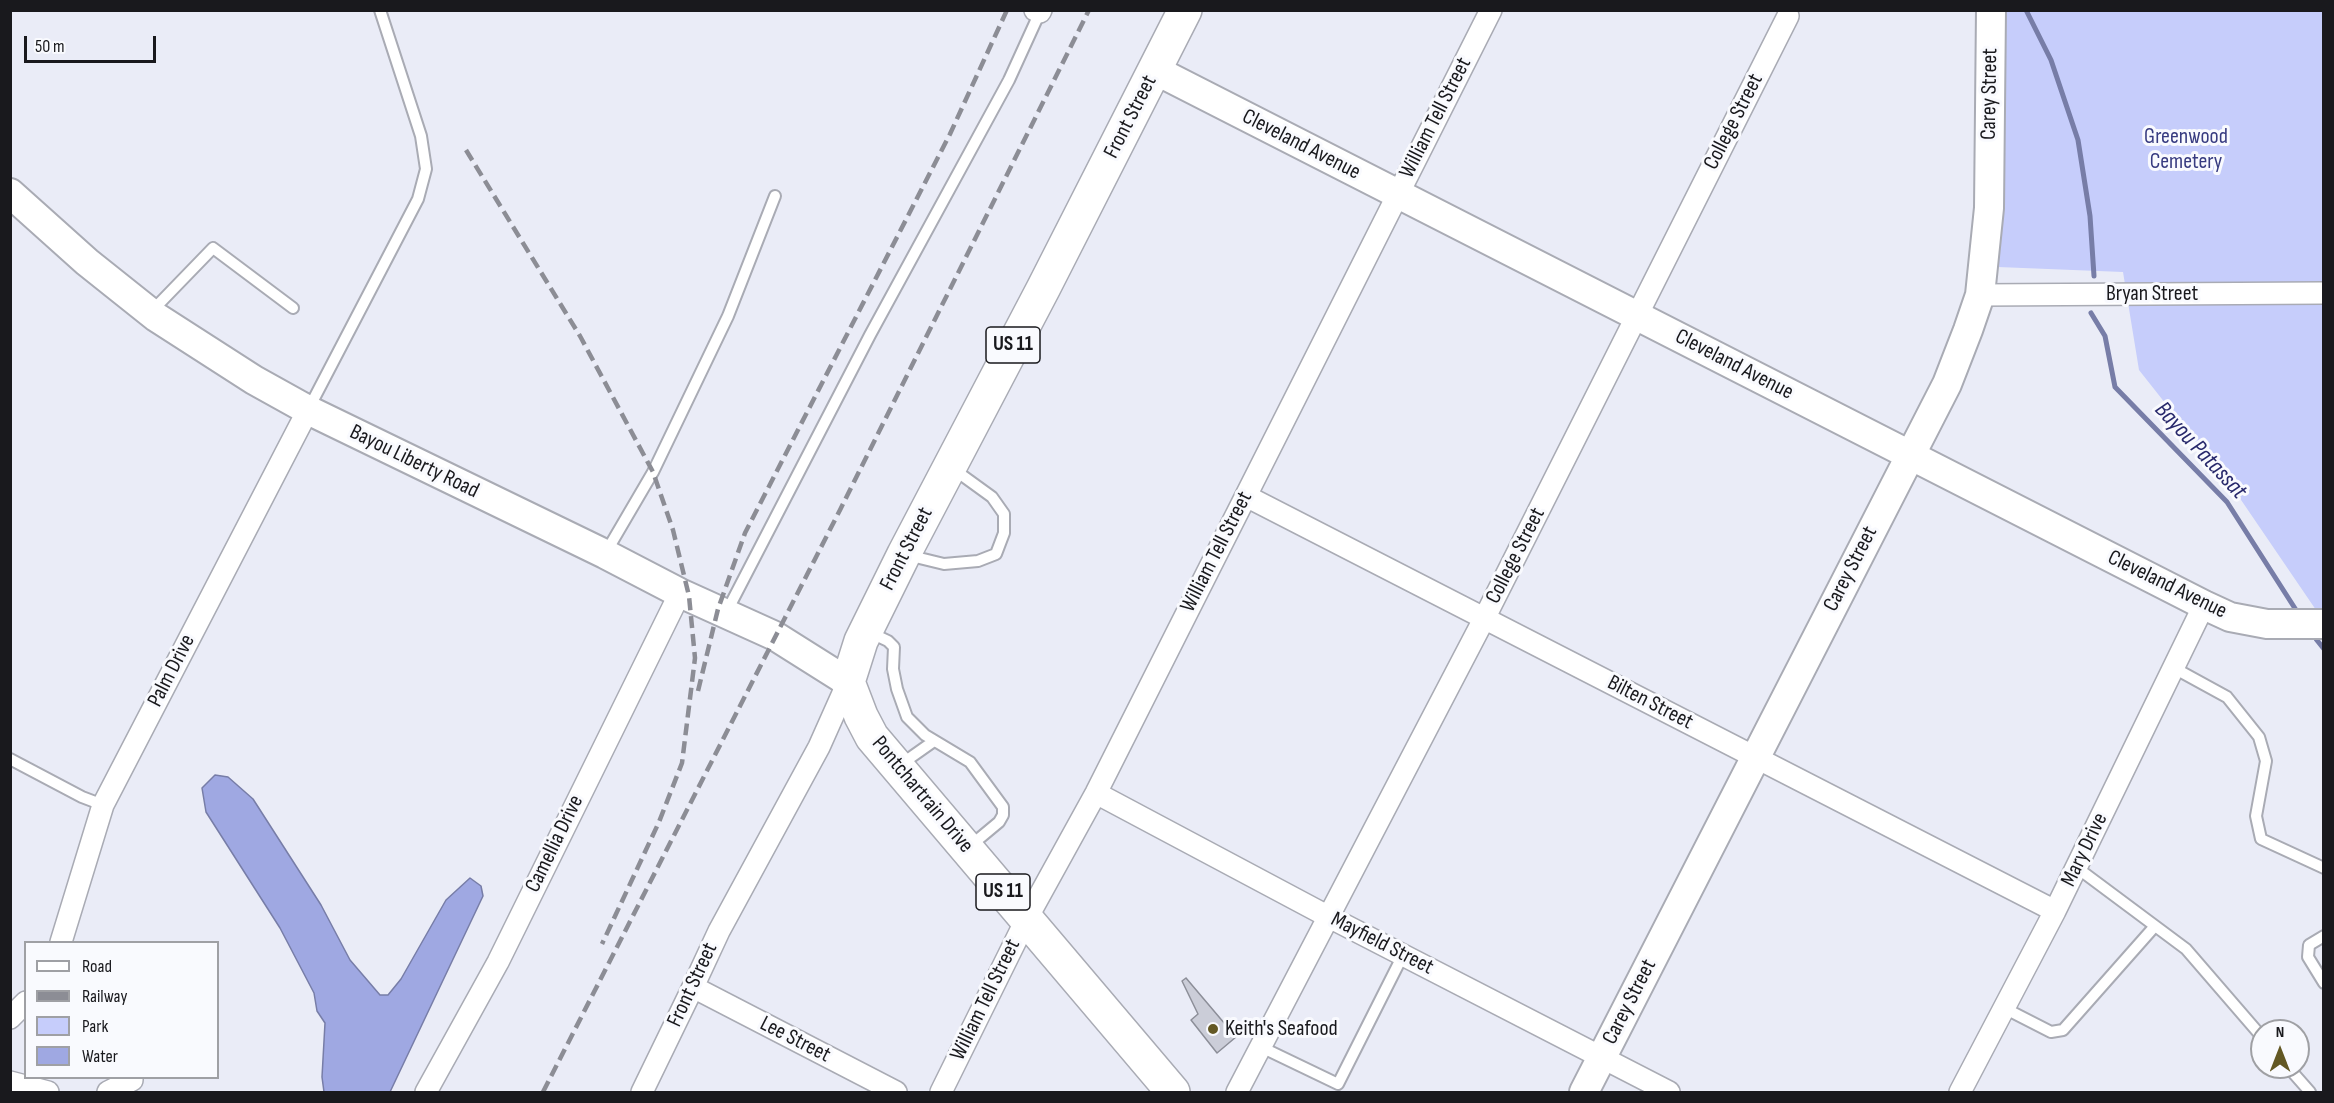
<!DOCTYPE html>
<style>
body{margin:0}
#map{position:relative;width:2334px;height:1103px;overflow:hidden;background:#eaecf7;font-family:"Sofia Sans Condensed",sans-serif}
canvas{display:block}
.frame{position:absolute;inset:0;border:12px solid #19191d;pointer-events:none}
.legend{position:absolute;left:24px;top:941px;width:195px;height:138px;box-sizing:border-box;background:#f9fafe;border:2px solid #9fa0a4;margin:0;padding:8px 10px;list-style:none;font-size:18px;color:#19191d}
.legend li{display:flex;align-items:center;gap:12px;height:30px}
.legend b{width:30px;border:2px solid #9fa0a4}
.north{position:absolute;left:2250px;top:1019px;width:60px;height:60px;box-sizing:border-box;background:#f9fafe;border:2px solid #9fa0a4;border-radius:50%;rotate:0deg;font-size:16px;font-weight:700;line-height:24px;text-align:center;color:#19191d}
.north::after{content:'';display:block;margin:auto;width:21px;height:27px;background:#635824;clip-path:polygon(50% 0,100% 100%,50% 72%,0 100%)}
.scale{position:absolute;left:24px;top:36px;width:132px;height:27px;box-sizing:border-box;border:3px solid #19191d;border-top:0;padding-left:8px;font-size:18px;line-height:21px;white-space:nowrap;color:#19191d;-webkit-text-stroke:4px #f9fafe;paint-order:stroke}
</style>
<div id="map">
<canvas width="2334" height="1103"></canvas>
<div class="frame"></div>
<ul class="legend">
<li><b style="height:8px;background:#fff"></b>Road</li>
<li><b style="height:8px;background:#8c8d95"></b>Railway</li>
<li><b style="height:16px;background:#c6cdfb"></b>Park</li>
<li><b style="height:16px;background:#9fa8e2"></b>Water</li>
</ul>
<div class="north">N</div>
<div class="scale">50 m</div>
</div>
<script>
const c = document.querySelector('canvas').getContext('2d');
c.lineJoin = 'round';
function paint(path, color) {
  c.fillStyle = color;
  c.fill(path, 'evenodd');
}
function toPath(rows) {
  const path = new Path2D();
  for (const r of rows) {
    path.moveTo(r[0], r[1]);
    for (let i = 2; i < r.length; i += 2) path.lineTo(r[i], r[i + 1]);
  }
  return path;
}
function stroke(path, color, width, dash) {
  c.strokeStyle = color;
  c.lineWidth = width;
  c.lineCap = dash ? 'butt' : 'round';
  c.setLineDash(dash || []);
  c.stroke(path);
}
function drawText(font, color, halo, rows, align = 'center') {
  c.font = font + ' "Sofia Sans Condensed",sans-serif';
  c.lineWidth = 6;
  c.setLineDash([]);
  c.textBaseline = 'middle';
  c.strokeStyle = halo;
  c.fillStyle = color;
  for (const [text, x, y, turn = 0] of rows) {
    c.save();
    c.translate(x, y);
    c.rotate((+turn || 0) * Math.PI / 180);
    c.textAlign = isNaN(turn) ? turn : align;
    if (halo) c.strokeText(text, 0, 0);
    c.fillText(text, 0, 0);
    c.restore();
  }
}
const green = toPath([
 [2001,11,2323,11,2323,610,2316,610,2237,494,2139,370,2123,272,1998,267]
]);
const water = toPath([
 [215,775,228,777,253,799,321,905,350,960,380,995,388,995,401,979,446,900,470,878,481,886,483,896,390,1092,324,1092,322,1077,325,1023,317,1011,314,993,280,928,206,812,202,788,215,775]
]);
const stream = toPath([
 [2026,10,2051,60,2078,140,2090,216,2094,276],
 [2091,313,2105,336,2115,387,2227,502,2296,610],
 [2316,639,2324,649]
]);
const building = toPath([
 [1186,978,1236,1037,1217,1053,1191,1020,1198,1014,1182,981,1186,978]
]);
const lane = toPath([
 [151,312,213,248,293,308],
 [308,410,418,199,426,169,421,136,380,10],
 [605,554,653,472,728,316,775,196],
 [907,555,944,564,978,561,996,554,1004,533,1004,514,992,497,952,468],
 [726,613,870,335,1009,80,1040,12],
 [869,632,888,641,894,647,893,669,897,689,907,717,925,735,970,762,1003,807,1003,815,999,822,969,847],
 [2174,668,2227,697,2259,737,2266,761,2256,816,2261,839,2324,868],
 [10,759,82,797,103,805],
 [900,765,934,741],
 [2076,867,2186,949,2262,1037],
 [2324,936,2309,945,2308,957,2324,983],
 [2004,1008,2051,1032,2063,1030,2155,926],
 [1261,1047,1338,1084,1403,955],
 [2288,1067,2310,1092]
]);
const street = toPath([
 [1035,10,1040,12,1041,10],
 [1980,295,2324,293],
 [1246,496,2055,911],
 [1096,793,1329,917,1669,1092],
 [61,942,103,805,308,410],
 [693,987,896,1092],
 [10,1018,26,1002],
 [10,1082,48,1092],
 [108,1092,132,1080,132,1078],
 [426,1092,498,962,680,593],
 [642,1092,693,987,719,931,819,747,848,682],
 [941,1092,1026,920,1096,793,1491,10],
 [1237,1092,1484,619,1788,16],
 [1960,1092,2055,911,2204,605]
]);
const secondary = toPath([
 [1155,70,2204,605,2230,617,2267,624,2324,624],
 [10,193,87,262,156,317,254,380,308,410,605,554,680,593,775,636,848,682],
 [1584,1092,1947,384,1968,330,1980,295,1989,208,1991,10]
]);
const primary = toPath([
 [1173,1092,872,737,861,716,848,682,861,641,904,554,1043,289,1185,10]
]);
const rail = toPath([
 [466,150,580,336,653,472,673,530,689,596,695,658,682,763,659,822,602,944],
 [698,691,718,609,745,533,950,134,1007,10],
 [543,1092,840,510,1089,10]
]);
const markers = [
 [1213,1029,6,"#635824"]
];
const shields = [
 [1013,345,54],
 [1003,892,54]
];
const shieldNames = [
 ["US 11",1013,345],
 ["US 11",1003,892]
];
const streetNames = [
 ["Carey Street",1990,94,-89],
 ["Front Street",1131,117,-63],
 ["William Tell Street",1436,118,-63],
 ["College Street",1734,122,-63],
 ["Cleveland Avenue",1301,145,27],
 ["Bryan Street",2152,294],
 ["Cleveland Avenue",1734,365,27],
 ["Bayou Liberty Road",414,462,26],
 ["Front Street",907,549,-63],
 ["William Tell Street",1217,552,-63],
 ["College Street",1516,556,-63],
 ["Carey Street",1851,569,-63],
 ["Cleveland Avenue",2167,585,26],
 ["Palm Drive",172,671,-63],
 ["Bilten Street",1650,703,27],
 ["Pontchartrain Drive",922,795,50],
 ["Camellia Drive",555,844,-64],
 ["Mary Drive",2085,850,-64],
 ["Mayfield Street",1382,944,27],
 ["Front Street",693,985,-65],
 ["William Tell Street",986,1000,-64],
 ["Carey Street",1630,1002,-63],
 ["Lee Street",795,1040,27]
];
const parkNames = [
 ["Greenwood",2186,137],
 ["Cemetery",2186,162]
];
const poiNames = [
 ["Keith's Seafood",1225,1029]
];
const waterNames = [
 ["Bayou Patassat",2200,451,47]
];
paint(green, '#c6cdfb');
paint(water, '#9fa8e2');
stroke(water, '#777da7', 1.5);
stroke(stream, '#777da7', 5);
paint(building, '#cbcdd8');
stroke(building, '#8c8e98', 1.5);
stroke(lane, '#a9abb4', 14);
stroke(street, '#a9abb4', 24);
stroke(secondary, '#a9abb4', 32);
stroke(primary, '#a9abb4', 36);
stroke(lane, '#fff', 10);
stroke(street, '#fff', 21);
stroke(secondary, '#fff', 28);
stroke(primary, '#fff', 33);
stroke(rail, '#8c8d95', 4.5, [12, 6]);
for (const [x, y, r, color] of markers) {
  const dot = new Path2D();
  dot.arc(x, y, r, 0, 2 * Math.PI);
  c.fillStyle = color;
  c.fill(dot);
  stroke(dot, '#f9fafe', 2);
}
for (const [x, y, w] of shields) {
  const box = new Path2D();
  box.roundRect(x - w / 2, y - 18, w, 36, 4.5);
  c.fillStyle = '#f9fafe';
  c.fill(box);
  stroke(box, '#19191d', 1.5);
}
drawText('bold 21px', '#19191d', null, shieldNames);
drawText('22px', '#19191d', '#f9fafe', streetNames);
drawText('22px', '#373b80', '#f9fafe', parkNames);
drawText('22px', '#19191d', '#f9fafe', poiNames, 'left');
drawText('italic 24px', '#28296c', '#f9fafe', waterNames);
</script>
